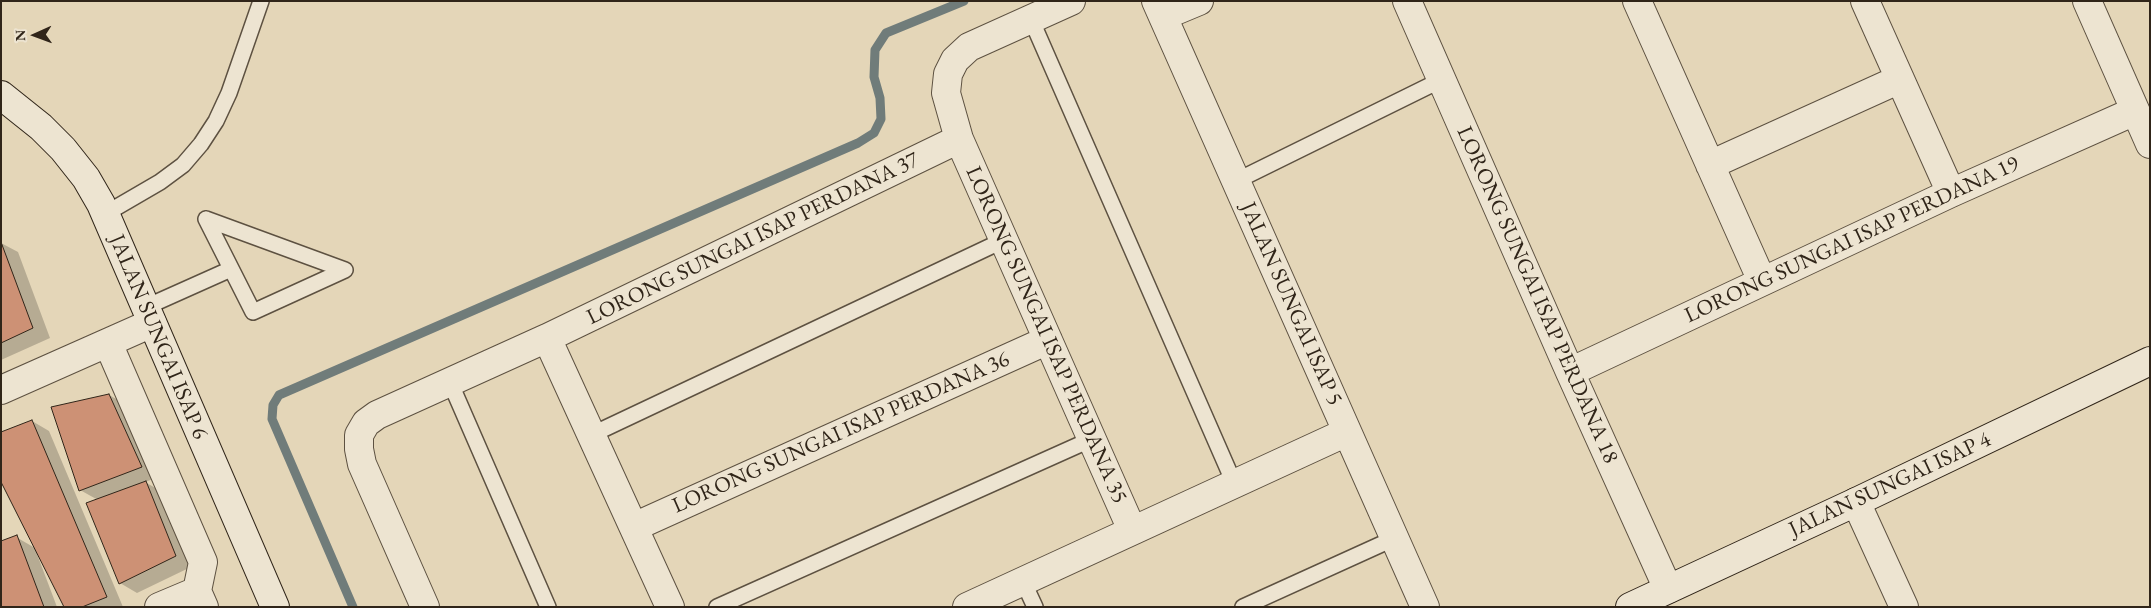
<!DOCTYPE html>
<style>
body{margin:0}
#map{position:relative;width:2151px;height:608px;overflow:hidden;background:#e4d6b8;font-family:"EB Garamond",serif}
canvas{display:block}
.frame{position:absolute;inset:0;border:2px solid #302519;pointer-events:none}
.north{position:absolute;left:10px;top:10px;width:50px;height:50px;-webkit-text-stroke:4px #ede4d1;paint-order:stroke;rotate:268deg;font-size:14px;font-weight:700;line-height:20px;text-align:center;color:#302519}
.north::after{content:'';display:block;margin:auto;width:18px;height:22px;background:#302519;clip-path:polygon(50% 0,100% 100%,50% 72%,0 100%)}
</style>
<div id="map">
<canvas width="2151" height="608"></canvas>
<div class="frame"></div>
<div class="north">N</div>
</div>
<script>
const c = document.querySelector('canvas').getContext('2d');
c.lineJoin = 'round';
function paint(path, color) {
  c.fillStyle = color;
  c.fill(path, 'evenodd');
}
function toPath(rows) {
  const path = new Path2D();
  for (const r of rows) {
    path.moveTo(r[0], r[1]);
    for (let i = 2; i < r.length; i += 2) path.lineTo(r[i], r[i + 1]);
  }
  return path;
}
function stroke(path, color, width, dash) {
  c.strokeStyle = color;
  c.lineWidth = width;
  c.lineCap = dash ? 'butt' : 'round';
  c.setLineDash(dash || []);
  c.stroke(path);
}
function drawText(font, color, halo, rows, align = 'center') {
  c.font = font + ' "EB Garamond",serif';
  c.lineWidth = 4;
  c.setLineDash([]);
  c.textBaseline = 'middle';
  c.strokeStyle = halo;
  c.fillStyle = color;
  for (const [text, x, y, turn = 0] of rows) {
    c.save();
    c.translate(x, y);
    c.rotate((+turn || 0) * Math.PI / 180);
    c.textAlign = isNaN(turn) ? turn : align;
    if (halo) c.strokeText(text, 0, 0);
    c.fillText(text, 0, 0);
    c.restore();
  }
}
const shadow = toPath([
 [1,243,18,252,50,338,1,360],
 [109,395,127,405,159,477,145,482,164,493,193,566,137,593,120,583,98,500,80,490],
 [32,421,49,431,123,607,65,607,38,554,37,554,57,607,1,607,16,537,35,548]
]);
const stream = toPath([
 [353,607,272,419,273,405,279,395,858,143,874,133,881,119,880,98,874,77,875,50,886,33,964,1]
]);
const building = toPath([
 [1,242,33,328,1,343,1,242],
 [109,394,142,467,79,491,51,407,109,394],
 [32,420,107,597,82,607,64,607,1,482,1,432,32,420],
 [146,481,176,556,119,584,86,503,146,481],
 [17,535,44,607,1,607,1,541,17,535]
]);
const lane = toPath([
 [1031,19,1234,483],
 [1236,181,1441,80],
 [105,214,160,182,183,165,201,144,216,121,229,93,261,1],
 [206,219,345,270,253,312,206,219],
 [146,307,231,269],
 [450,382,548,607],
 [591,435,1004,240],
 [1023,581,1035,607],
 [717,607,1092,439],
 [1243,607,1395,538]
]);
const street = toPath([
 [1071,1,969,47,955,60,948,74,946,93,959,139,1132,530],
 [1156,1,1425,607],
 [1407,1,1570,372,1668,589],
 [1637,1,1762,281],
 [1865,1,1951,193],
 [2087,1,2150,144],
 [1163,16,1199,1],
 [1710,165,1900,79],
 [547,338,670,607],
 [108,343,203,562,197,591,204,607],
 [1570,372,1951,193,2135,111],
 [1,390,152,323],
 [1856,502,1904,607],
 [634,527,1048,340],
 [159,607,197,591],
 [425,607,362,464,359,449,359,435,366,423,377,415,547,338,959,139],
 [967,607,1347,432]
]);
const secondary = toPath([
 [1,95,41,127,63,149,86,178,101,204,275,607],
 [1630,607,1856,502,2150,361]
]);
const streetNames = [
 ["LORONG SUNGAI ISAP PERDANA 37",753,239,-26],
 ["LORONG SUNGAI ISAP PERDANA 19",1852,240,-25],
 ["LORONG SUNGAI ISAP PERDANA 18",1537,295,66],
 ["JALAN SUNGAI ISAP 5",1291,304,66],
 ["LORONG SUNGAI ISAP PERDANA 35",1046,335,66],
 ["JALAN SUNGAI ISAP 6",158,337,67],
 ["LORONG SUNGAI ISAP PERDANA 36",841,433,-24],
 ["JALAN SUNGAI ISAP 4",1890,485,-25]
];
paint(shadow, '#0003');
stroke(stream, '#707c7a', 9);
paint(building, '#cd9175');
stroke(building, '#302519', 1);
stroke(lane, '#5d5141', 18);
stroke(street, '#5d5141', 30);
stroke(secondary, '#302519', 30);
stroke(lane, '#ede4d1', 15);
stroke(street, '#ede4d1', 28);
stroke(secondary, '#ede4d1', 28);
drawText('22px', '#302519', '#ede4d1', streetNames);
</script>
